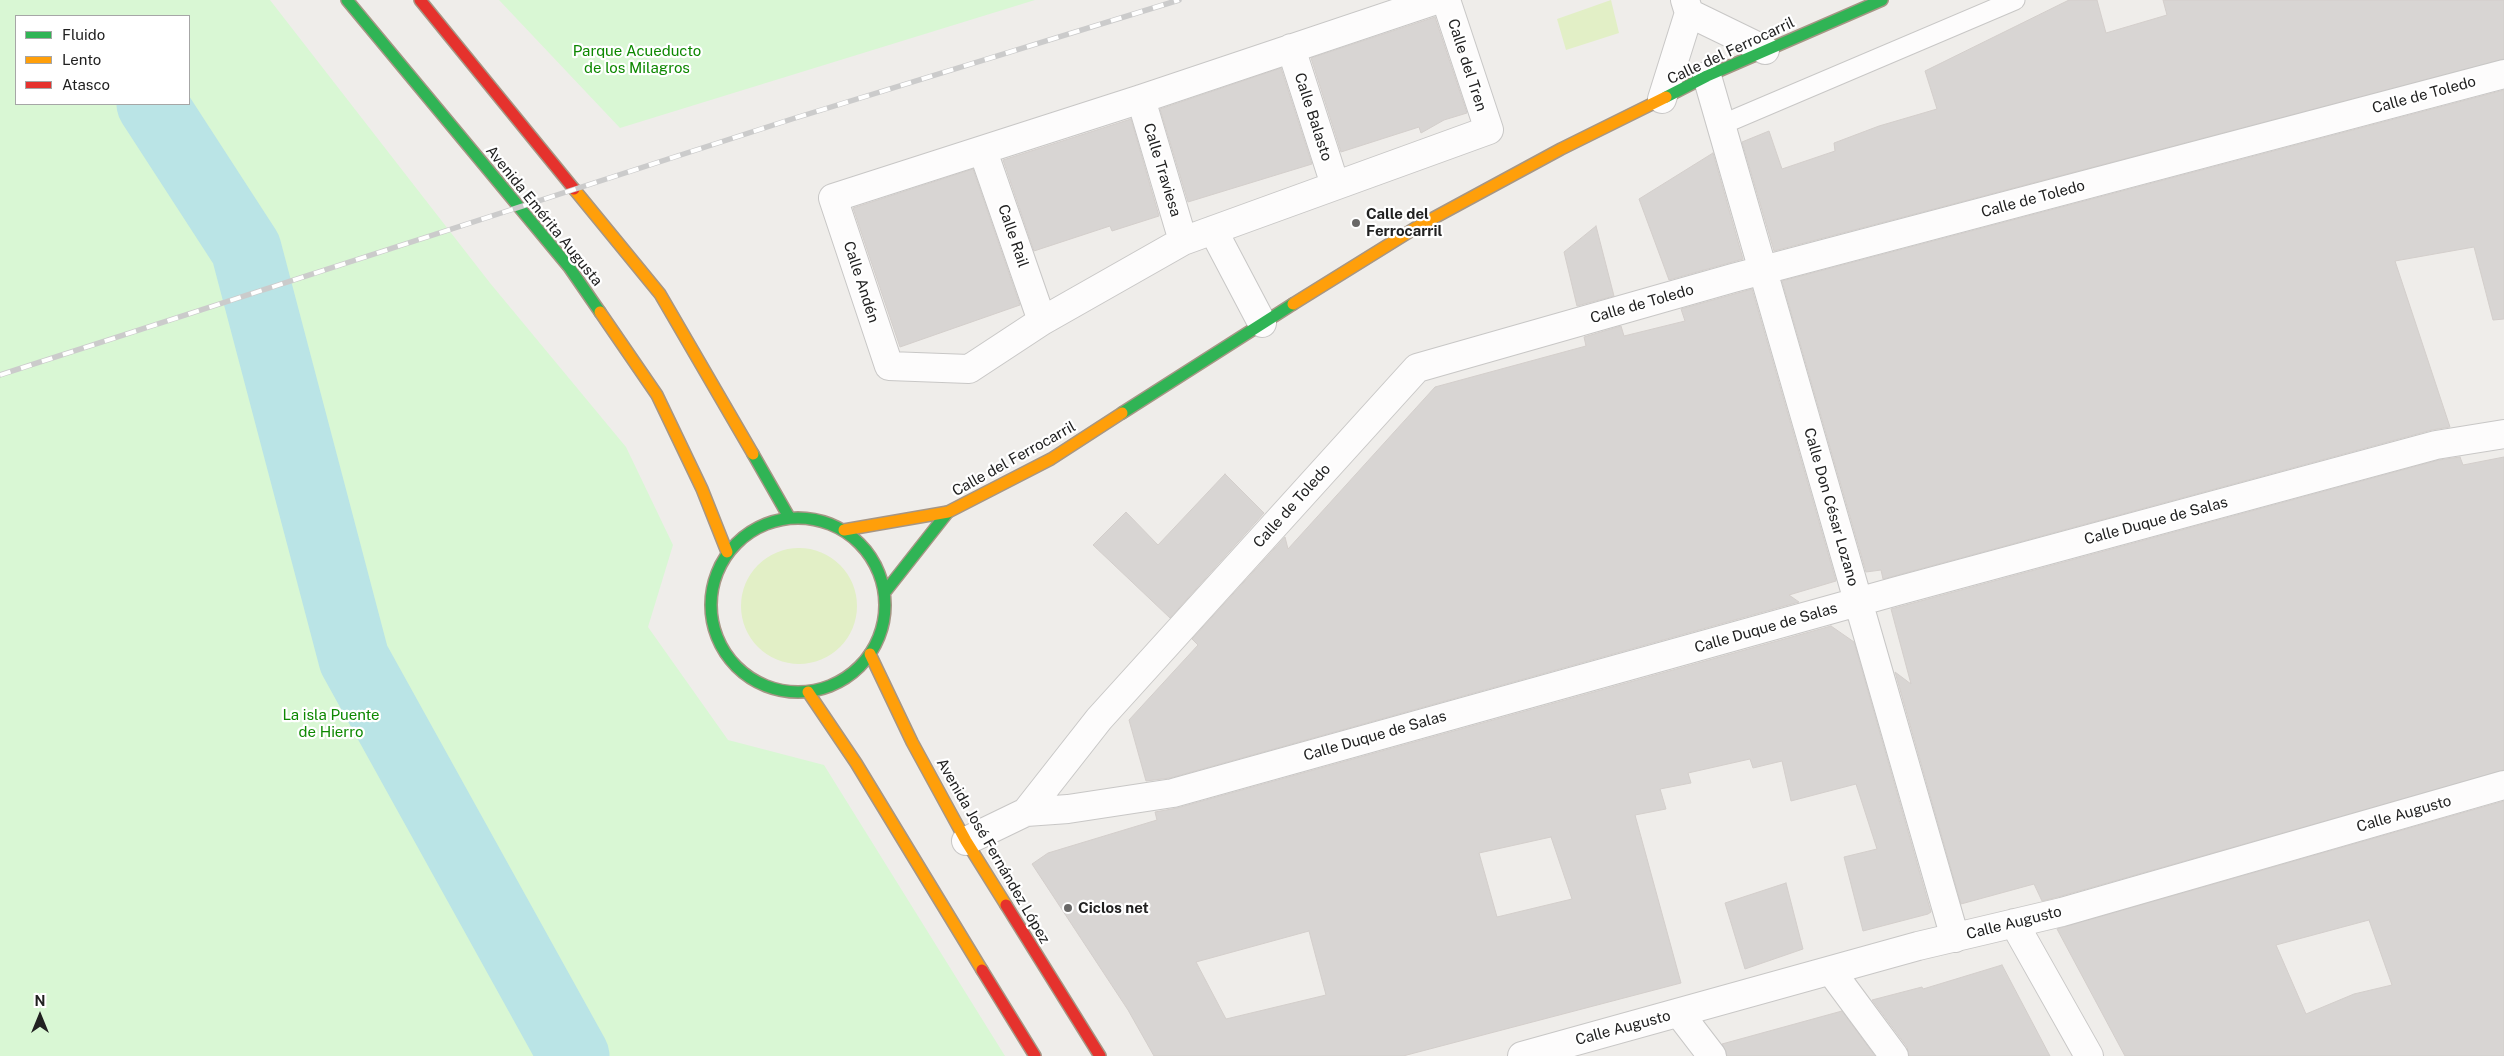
<!DOCTYPE html>
<meta charset="utf-8">
<style>
body{margin:0}
#map{position:relative;width:2504px;height:1056px;overflow:hidden;background:#efedea;font-family:"Public Sans",sans-serif}
canvas{display:block}
.legend{position:absolute;left:15px;top:15px;width:175px;height:90px;box-sizing:border-box;background:#fff;border:1px solid #a6a6a6;margin:0;padding:6px 9px;list-style:none;font-size:15px;color:#212121}
.legend li{display:flex;align-items:center;gap:10px;height:25px}
.legend b{width:25px;border:1px solid #a6a6a6}
.north{position:absolute;left:15px;top:991px;width:50px;height:50px;-webkit-text-stroke:4px #fff;paint-order:stroke;rotate:0deg;font-size:14px;font-weight:700;line-height:20px;text-align:center;color:#212121}
.north::after{content:'';display:block;margin:auto;width:18px;height:22px;background:#212121;clip-path:polygon(50% 0,100% 100%,50% 72%,0 100%)}
</style>
<div id="map">
<canvas width="2504" height="1056"></canvas>
<ul class="legend">
<li><b style="height:6px;background:#30b455"></b>Fluido</li>
<li><b style="height:6px;background:#ff9f0a"></b>Lento</li>
<li><b style="height:6px;background:#e5322d"></b>Atasco</li>
</ul>
<div class="north">N</div>
</div>
<script>
const c = document.querySelector('canvas').getContext('2d');
c.lineJoin = 'round';
function paint(path, color) {
  c.fillStyle = color;
  c.fill(path, 'evenodd');
}
function toPath(rows) {
  const path = new Path2D();
  for (const r of rows) {
    if (r.length === 3) {
      path.moveTo(r[0] + r[2], r[1]);
      path.arc(r[0], r[1], r[2], 0, 2 * Math.PI);
      continue;
    }
    path.moveTo(r[0], r[1]);
    for (let i = 2; i < r.length; i += 2) path.lineTo(r[i], r[i + 1]);
  }
  return path;
}
function stroke(path, color, width, dash) {
  c.strokeStyle = color;
  c.lineWidth = width;
  c.lineCap = dash ? 'butt' : 'round';
  c.setLineDash(dash || []);
  c.stroke(path);
}
function drawText(font, color, halo, rows, align = 'center') {
  c.font = font + ' "Public Sans",sans-serif';
  c.lineWidth = 4.5;
  c.setLineDash([]);
  c.textBaseline = 'middle';
  c.strokeStyle = halo;
  c.fillStyle = color;
  for (const [text, x, y, turn = 0] of rows) {
    c.save();
    c.translate(x, y);
    c.rotate((+turn || 0) * Math.PI / 180);
    c.textAlign = isNaN(turn) ? turn : align;
    if (halo) c.strokeText(text, 0, 0);
    c.fillText(text, 0, 0);
    c.restore();
  }
}
const grass = toPath([
 [1611,0,1619,33,1566,50,1557,19],
 [799,606,58]
]);
const park = toPath([
 [0,0,270,0,490,283,626,447,673,545,648,627,728,740,824,765,1005,1056,0,1056],
 [16,16,189,16,189,104,16,104],
 [499,0,1035,0,620,128]
]);
const river = toPath([
 [152,104,246,249,354,659,574,1056]
]);
const building = toPath([
 [2069,0,2097,0,2106,33,2167,15,2163,0,2504,0,2504,59,1774,251,1742,142,1769,131,1782,169,1835,151,1834,143,1879,126,1937,109,1925,71,2069,0],
 [1435,17,1467,113,1444,120,1421,133,1419,127,1341,152,1311,58,1435,17],
 [1281,68,1312,164,1188,202,1160,109,1281,68],
 [2504,90,2504,319,2493,320,2474,247,2395,261,2450,427,2432,430,1883,579,1881,570,1866,572,1782,281,2504,90],
 [1131,119,1159,216,1112,231,1110,226,1034,251,1003,160,1131,119],
 [1713,153,1743,259,1669,280,1639,199,1713,153],
 [973,169,1020,305,900,347,853,208,973,169],
 [1596,226,1614,296,1577,306,1564,252,1596,226],
 [1752,289,1836,581,1789,595,1799,602,1170,778,1146,781,1129,720,1198,645,1192,639,1285,537,1288,549,1435,387,1586,346,1584,337,1621,326,1624,336,1685,321,1681,309,1752,289],
 [2460,457,2463,465,2504,457,2504,770,2058,897,2042,901,2034,884,1961,904,1895,672,1911,684,1891,609,2439,460,2460,457],
 [1225,474,1264,513,1170,618,1093,545,1126,512,1158,545,1225,474],
 [1831,626,1854,642,1931,912,1928,914,1863,931,1844,857,1877,849,1856,784,1791,801,1782,761,1753,768,1750,759,1688,773,1691,783,1660,789,1666,809,1635,815,1681,983,1403,1056,1154,1056,1128,1010,1032,864,1048,853,1157,820,1155,812,1177,808,1831,626],
 [1551,837,1572,899,1497,917,1479,853,1551,837],
 [1309,931,1326,995,1226,1019,1196,962,1309,931],
 [2504,801,2504,1056,2125,1056,2057,929,2504,801],
 [2369,920,2392,985,2354,994,2306,1014,2276,945,2369,920],
 [1786,883,1803,949,1745,969,1725,903,1786,883],
 [2002,965,2050,1056,1909,1056,1907,1047,1872,1000,1922,987,1923,989,2002,965],
 [1842,1011,1875,1056,1727,1056,1722,1044,1842,1011]
]);
const lane = toPath([
 [1721,125,2015,0]
]);
const street = toPath([
 [1436,0,1141,99,833,198,889,366,969,369,1042,321,1183,241,1489,130,1446,0],
 [1689,13,1765,50],
 [1291,48,1335,185],
 [1707,76,1955,938],
 [1141,99,1183,241],
 [1662,99,1689,13,1685,0],
 [983,151,1042,321],
 [1213,230,1262,323],
 [1026,812,1068,809,1173,793,1897,591,2436,445,2504,434],
 [966,841,1026,812,1099,719,1417,368,1733,278,2504,74],
 [2014,923,2089,1056],
 [1831,971,1894,1056],
 [1679,1013,1712,1056],
 [1522,1056,1918,946,2062,912,2504,785]
]);
const fast = toPath([
 [347,0,569,267,600,312],
 [1666,97,1707,76,1882,0],
 [1122,413,1293,304],
 [753,454,789,517],
 [798,605,87],
 [885,592,948,512]
]);
const slow = toPath([
 [574,189,660,294,753,454],
 [1293,304,1417,227,1561,149,1666,97],
 [600,312,657,395,702,489,727,552],
 [844,530,948,512,1051,459,1122,413],
 [870,654,912,742,966,841,1006,905],
 [808,692,856,763,982,970]
]);
const jam = toPath([
 [420,0,574,189],
 [1006,905,1100,1056],
 [982,970,1035,1056]
]);
const rail = toPath([
 [0,375,792,119,1179,0]
]);
const markers = [
 [1356,223,5,"#696867"],
 [1068,908,5,"#696867"]
];
const parkNames = [
 ["Parque Acueducto",637,51],
 ["de los Milagros",637,68],
 ["La isla Puente",331,715],
 ["de Hierro",331,732]
];
const streetNames = [
 ["Calle del Ferrocarril",1731,51,-25],
 ["Calle del Tren",1467,65,72],
 ["Calle de Toledo",2424,95,-15],
 ["Calle Balasto",1313,117,72],
 ["Calle Traviesa",1162,170,73],
 ["Calle de Toledo",2033,199,-15],
 ["Avenida Emérita Augusta",544,216,51],
 ["Calle Rail",1013,236,71],
 ["Calle Andén",861,282,72],
 ["Calle de Toledo",1642,304,-16],
 ["Calle del Ferrocarril",1014,459,-29],
 ["Calle de Toledo",1292,506,-48],
 ["Calle Don César Lozano",1831,507,74],
 ["Calle Duque de Salas",2156,521,-15],
 ["Calle Duque de Salas",1766,628,-16],
 ["Calle Duque de Salas",1375,736,-16],
 ["Calle Augusto",2404,814,-16],
 ["Avenida José Fernández López",993,851,60],
 ["Calle Augusto",2014,923,-14],
 ["Calle Augusto",1623,1028,-15]
];
const poiNames = [
 ["Calle del",1366,214],
 ["Ferrocarril",1366,231],
 ["Ciclos net",1078,908]
];
paint(grass, '#e2efc6');
paint(park, '#d9f7d4');
stroke(river, '#bae4e6', 71);
paint(building, '#d8d5d3');
stroke(building, '#d3cecb', 1);
stroke(lane, '#c8c7c6', 21);
stroke(street, '#c8c7c6', 30);
stroke(fast, '#a69685', 14);
stroke(slow, '#a69685', 14);
stroke(jam, '#a69685', 14);
stroke(lane, '#fdfcfc', 19);
stroke(street, '#fdfcfc', 28);
stroke(fast, '#30b455', 11);
stroke(slow, '#ff9f0a', 11);
stroke(jam, '#e5322d', 11);
stroke(rail, '#cbcbcb', 5.5);
stroke(rail, '#fff', 4, [11]);
for (const [x, y, r, color] of markers) {
  const dot = new Path2D();
  dot.arc(x, y, r, 0, 2 * Math.PI);
  c.fillStyle = color;
  c.fill(dot);
  stroke(dot, '#fff', 2);
}
drawText('15px', '#0d8801', '#fff', parkNames);
drawText('15px', '#212121', '#fff', streetNames);
drawText('bold 15px', '#212121', '#fff', poiNames, 'left');
</script>
